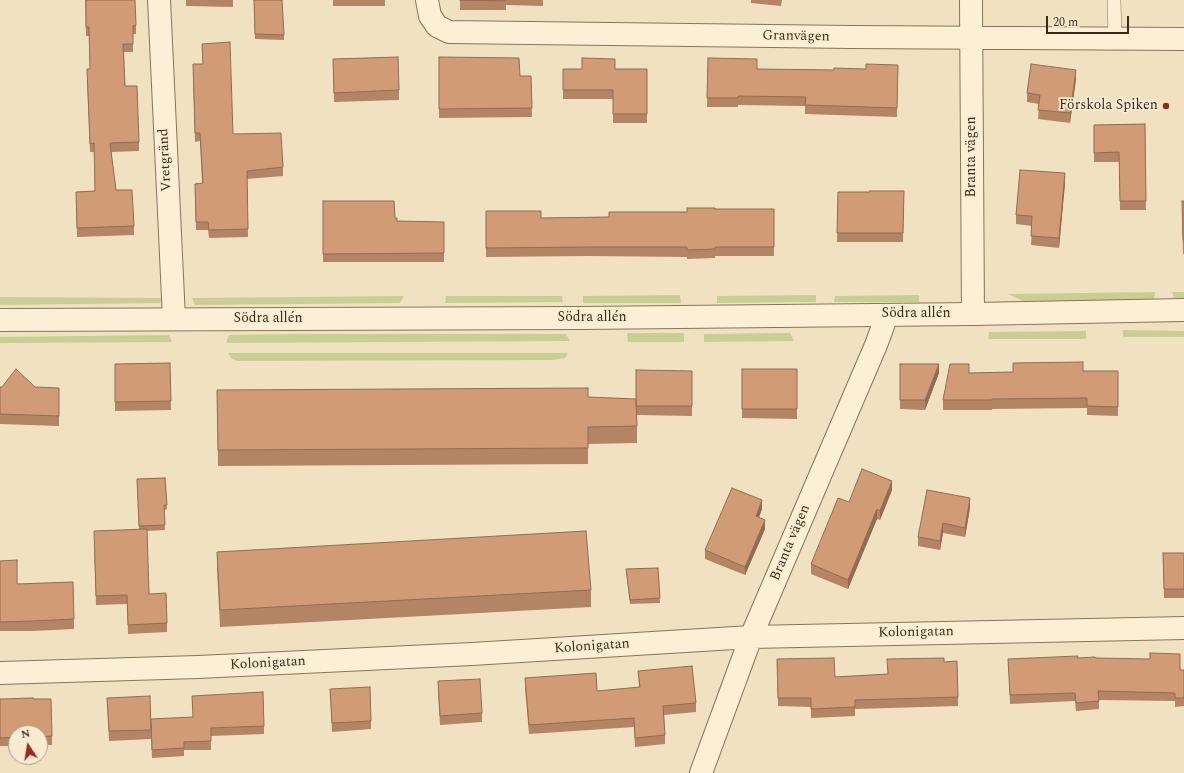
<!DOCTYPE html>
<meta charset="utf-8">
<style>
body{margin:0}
#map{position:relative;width:1184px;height:773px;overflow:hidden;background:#f0e2c1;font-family:Spectral,serif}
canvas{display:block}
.north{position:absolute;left:8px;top:725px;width:40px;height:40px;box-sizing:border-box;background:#f7ecd1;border:1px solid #ab9f89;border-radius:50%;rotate:348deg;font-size:11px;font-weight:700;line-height:16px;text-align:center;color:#3a2b1d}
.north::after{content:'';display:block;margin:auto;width:14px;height:18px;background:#9d2425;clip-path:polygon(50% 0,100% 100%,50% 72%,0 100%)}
.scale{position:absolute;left:1046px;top:16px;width:83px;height:18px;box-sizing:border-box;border:2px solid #3a2b1d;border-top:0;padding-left:5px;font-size:12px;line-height:14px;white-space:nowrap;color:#3a2b1d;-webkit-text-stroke:3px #f7ecd1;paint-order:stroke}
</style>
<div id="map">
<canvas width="1184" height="773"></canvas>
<div class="north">N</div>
<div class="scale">20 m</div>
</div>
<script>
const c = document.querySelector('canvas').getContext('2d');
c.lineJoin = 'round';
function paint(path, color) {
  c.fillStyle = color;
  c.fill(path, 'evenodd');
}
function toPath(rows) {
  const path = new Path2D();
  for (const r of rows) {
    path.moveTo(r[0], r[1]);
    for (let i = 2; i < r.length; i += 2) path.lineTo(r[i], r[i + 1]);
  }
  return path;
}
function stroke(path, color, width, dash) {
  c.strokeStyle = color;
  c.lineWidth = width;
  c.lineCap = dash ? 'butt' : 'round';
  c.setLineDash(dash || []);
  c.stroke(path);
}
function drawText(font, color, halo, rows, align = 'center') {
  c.font = font + ' Spectral,serif';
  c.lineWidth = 3.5;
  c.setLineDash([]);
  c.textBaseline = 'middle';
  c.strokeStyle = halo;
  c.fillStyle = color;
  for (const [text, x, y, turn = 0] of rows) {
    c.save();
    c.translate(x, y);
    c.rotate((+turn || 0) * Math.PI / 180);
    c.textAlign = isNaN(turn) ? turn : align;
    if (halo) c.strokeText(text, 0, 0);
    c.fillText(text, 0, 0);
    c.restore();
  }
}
const green = toPath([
 [1155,292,1154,299,1025,302,1008,294],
 [1172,292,1184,292,1184,299,1174,299],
 [680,295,681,303,583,303,583,296],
 [816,295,816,302,717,303,717,296],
 [919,295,919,302,834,302,835,296],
 [404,296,400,303,195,305,192,298],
 [446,296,562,296,563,302,445,303],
 [0,297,163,298,160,303,0,305],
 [1123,330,1184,331,1184,337,1123,337],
 [1086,331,1086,339,988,339,989,332],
 [627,333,684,333,684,342,628,342],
 [790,333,794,341,704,342,704,334],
 [291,334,566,334,570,341,226,343,229,335],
 [169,335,172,342,0,343,0,337],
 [228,353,568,353,565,358,553,360,237,361,231,358]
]);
const service = toPath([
 [1114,0,1115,38]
]);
const minor = toPath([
 [159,0,174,319],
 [427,0,430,16,437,26,449,32,851,37,1184,39],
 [971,0,973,314],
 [0,673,198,667,472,654,751,637,1184,628],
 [701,773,751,637,876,345,887,315]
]);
const tertiary = toPath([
 [0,320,581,318,973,314,1184,310]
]);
const wall = toPath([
 [85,0,136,25,136,34,133,34,133,52,124,52,125,86,139,142,139,151,111,152,116,190,134,226,134,235,77,237,76,192,95,191,94,152,90,152,87,78,90,69,89,36,86,36],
 [186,0,233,0,233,7,186,6],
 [254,0,284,35,284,40,255,39],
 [333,0,385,0,385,6,333,6],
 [460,0,543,0,543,6,506,5,506,10,460,10],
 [751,0,782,0,781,6,751,3],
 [202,44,233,134,283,167,283,176,247,179,248,237,209,238,208,230,196,230,195,184,202,183,200,141,195,142,193,72,203,64],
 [439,57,520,76,531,76,532,117,439,118],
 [708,58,757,69,834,70,866,69,898,65,897,117,805,114,805,106,738,105,738,107,707,107],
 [333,59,399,90,399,100,334,102],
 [563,69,647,69,647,123,613,123,613,99,563,99],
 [1076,79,1070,123,1038,119,1039,104,1027,102,1027,93],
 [1145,124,1146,210,1120,210,1119,162,1094,162,1094,125],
 [1065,183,1059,248,1031,245,1032,226,1016,224,1016,215],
 [904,191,903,242,837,242,838,192,870,192],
 [323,201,395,218,397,221,444,222,444,262,323,262],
 [1184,201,1184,254,1183,254,1182,214],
 [715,209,774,209,774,256,715,256,715,258,687,259,687,257,588,256,486,257,486,211,541,218,609,217,687,212],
 [170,363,171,410,115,411,115,364],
 [900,364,939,373,925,410,900,409],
 [742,369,797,369,797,419,742,418],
 [692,371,692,416,637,415,637,443,588,444,588,464,218,466,217,390,636,399],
 [1083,371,1118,371,1118,416,1087,415,1087,408,992,409,992,410,943,410,943,400,969,373],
 [0,387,35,387,59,388,59,426,0,424],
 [165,478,167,509,164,510,165,530,147,531,149,594,167,623,167,632,128,634,127,604,96,605,94,540,139,529,137,479],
 [892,490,880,520,877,519,848,589,811,574,811,564,849,502],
 [970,508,965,537,943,533,940,550,918,546,918,537],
 [762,509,759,517,765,529,745,575,705,559,705,550],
 [217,552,591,590,591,607,220,627,217,569],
 [1163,553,1184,553,1184,598,1164,598],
 [0,561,17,584,74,619,74,629,33,631,0,631],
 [658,568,660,603,630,604,626,569],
 [1078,658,1096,658,1180,670,1184,670,1184,706,1175,707,1175,701,1099,700,1099,709,1076,711,1075,701,1010,704,1008,659],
 [777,659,835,677,887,674,944,662,958,697,958,706,855,709,855,716,811,718,811,707,778,706],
 [638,671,696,703,696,712,664,715,665,735,665,744,635,747,634,727,529,734,525,688,525,678,597,691,639,687],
 [438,681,482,713,482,722,440,725,438,691],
 [330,689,371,721,371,729,332,732],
 [107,698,151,725,264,726,264,734,211,736,211,750,184,750,184,756,152,758,151,732,151,739,109,741],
 [0,699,33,699,52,736,52,745,40,745,40,733,16,733,16,746,0,746]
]);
const shadedWall = toPath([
 [1076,70,1076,79,1070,123,1070,113],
 [1065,173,1065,183,1059,248,1059,238],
 [939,364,939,373,925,410,925,400],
 [892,481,892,490,880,520,880,511],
 [970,498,970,508,965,537,965,528],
 [762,500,762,509,756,525,756,516],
 [877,509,877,519,848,589,848,580],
 [765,520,765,529,745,575,745,567],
 [943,523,943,533,940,550,940,541]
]);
const building = toPath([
 [86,0,135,0,136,25,133,26,133,44,123,44,125,86,137,86,139,142,110,143,116,190,132,190,134,226,77,228,76,192,95,191,94,143,90,144,87,69,90,69,89,27,86,27,86,0],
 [254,0,282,0,284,35,255,34,254,0],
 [460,0,506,0,506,1,460,0],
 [230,42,233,134,281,133,283,167,247,171,248,229,209,230,208,222,196,222,195,184,203,183,200,133,195,133,193,64,203,64,202,44,230,42],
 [398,57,399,90,334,93,333,59,398,57],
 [439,57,519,58,520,76,531,76,532,108,439,109,439,57],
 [582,58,615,59,615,69,647,69,647,114,613,114,613,90,563,90,563,69,582,69,582,58],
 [708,58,757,59,757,69,834,70,834,68,866,69,866,64,898,65,897,108,805,105,806,97,738,96,738,98,707,98,708,58],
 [1031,64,1076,70,1070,113,1038,110,1040,95,1027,93,1031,64],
 [1145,124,1146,201,1120,201,1119,152,1094,153,1094,125,1145,124],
 [1020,170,1065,173,1059,238,1031,236,1032,216,1016,215,1020,170],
 [870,191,904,191,903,233,837,233,838,192,870,192,870,191],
 [323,201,394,201,395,218,397,218,397,221,444,222,444,253,323,254,323,201],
 [1182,201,1184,201,1184,240,1183,240,1182,201],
 [687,208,715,208,715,209,774,209,774,247,715,247,715,249,687,250,687,247,588,247,486,248,486,211,541,211,541,218,609,217,609,212,687,212,687,208],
 [1083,362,1083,371,1118,371,1118,407,1087,406,1087,398,992,399,992,400,943,400,950,364,969,364,969,373,1013,372,1013,363,1083,362],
 [170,363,171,401,115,402,115,364,170,363],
 [900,364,939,364,925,400,900,400,900,364],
 [16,369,35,387,59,388,59,416,0,414,0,387,2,387,16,369],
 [742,369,797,369,797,409,742,409,742,369],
 [636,370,692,371,692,406,636,406,636,370],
 [588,388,588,397,636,399,637,426,588,427,588,448,218,450,217,390,588,388],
 [862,469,892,481,880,511,877,509,848,580,811,564,838,498,849,502,862,469],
 [165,478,167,505,164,505,165,525,139,526,137,479,165,478],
 [732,488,762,500,756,516,765,520,745,567,705,550,732,488],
 [927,490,970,498,965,528,943,523,940,541,918,537,927,490],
 [147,529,149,594,166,593,167,623,128,625,127,595,96,596,94,531,147,529],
 [586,531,591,590,220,610,217,552,586,531],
 [1163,553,1184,553,1184,589,1164,589,1163,553],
 [17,560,17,584,73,582,74,619,33,621,0,622,0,561,17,560],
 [658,568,660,598,630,600,626,569,658,568],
 [1150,653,1180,654,1180,670,1184,670,1184,698,1175,698,1175,693,1098,691,1099,701,1076,703,1075,693,1010,695,1008,659,1078,656,1077,658,1095,657,1096,658,1150,659,1150,653],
 [834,658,835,677,888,674,887,659,944,658,944,662,957,661,958,697,855,700,855,707,811,709,811,698,778,698,777,659,834,658],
 [692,666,696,703,663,706,665,735,635,738,634,718,529,725,525,678,596,673,597,691,640,687,638,671,692,666],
 [480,679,482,713,440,716,438,681,480,679],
 [370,687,371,721,332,723,330,689,370,687],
 [263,692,264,726,211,728,211,741,184,742,184,748,152,750,151,719,193,717,192,696,263,692],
 [150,696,151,730,109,731,107,698,150,696],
 [33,698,33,699,51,699,52,736,40,737,40,733,16,733,16,737,0,738,0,699,33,698]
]);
const markers = [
 [1166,106,4,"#9d2425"]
];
const streetNames = [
 ["Granvägen",796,37,1],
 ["Branta vägen",972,157,-90],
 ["Vretgränd",166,160,-93],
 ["Södra allén",916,314],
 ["Södra allén",592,318],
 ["Södra allén",268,319],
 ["Branta vägen",791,543,-67],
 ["Kolonigatan",916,633,-1],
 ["Kolonigatan",592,647,-4],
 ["Kolonigatan",268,664,-3]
];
const poiNames = [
 ["Förskola Spiken",1158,106]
];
paint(green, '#c8cf95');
stroke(service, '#8b7358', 14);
stroke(minor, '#8b7358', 24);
stroke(tertiary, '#8b7358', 24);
stroke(service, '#fbf0d5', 13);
stroke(minor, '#fbf0d5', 22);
stroke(tertiary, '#fbf0d5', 22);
paint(wall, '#b48565');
paint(shadedWall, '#926c52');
paint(building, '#d19b75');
stroke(building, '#926c52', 1);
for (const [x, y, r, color] of markers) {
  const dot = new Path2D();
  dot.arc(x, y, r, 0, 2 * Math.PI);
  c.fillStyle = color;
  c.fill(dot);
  stroke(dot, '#f7ecd1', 1.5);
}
drawText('14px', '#3a2b1d', '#f7ecd1', streetNames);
drawText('14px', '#3a2b1d', '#f7ecd1', poiNames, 'right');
</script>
